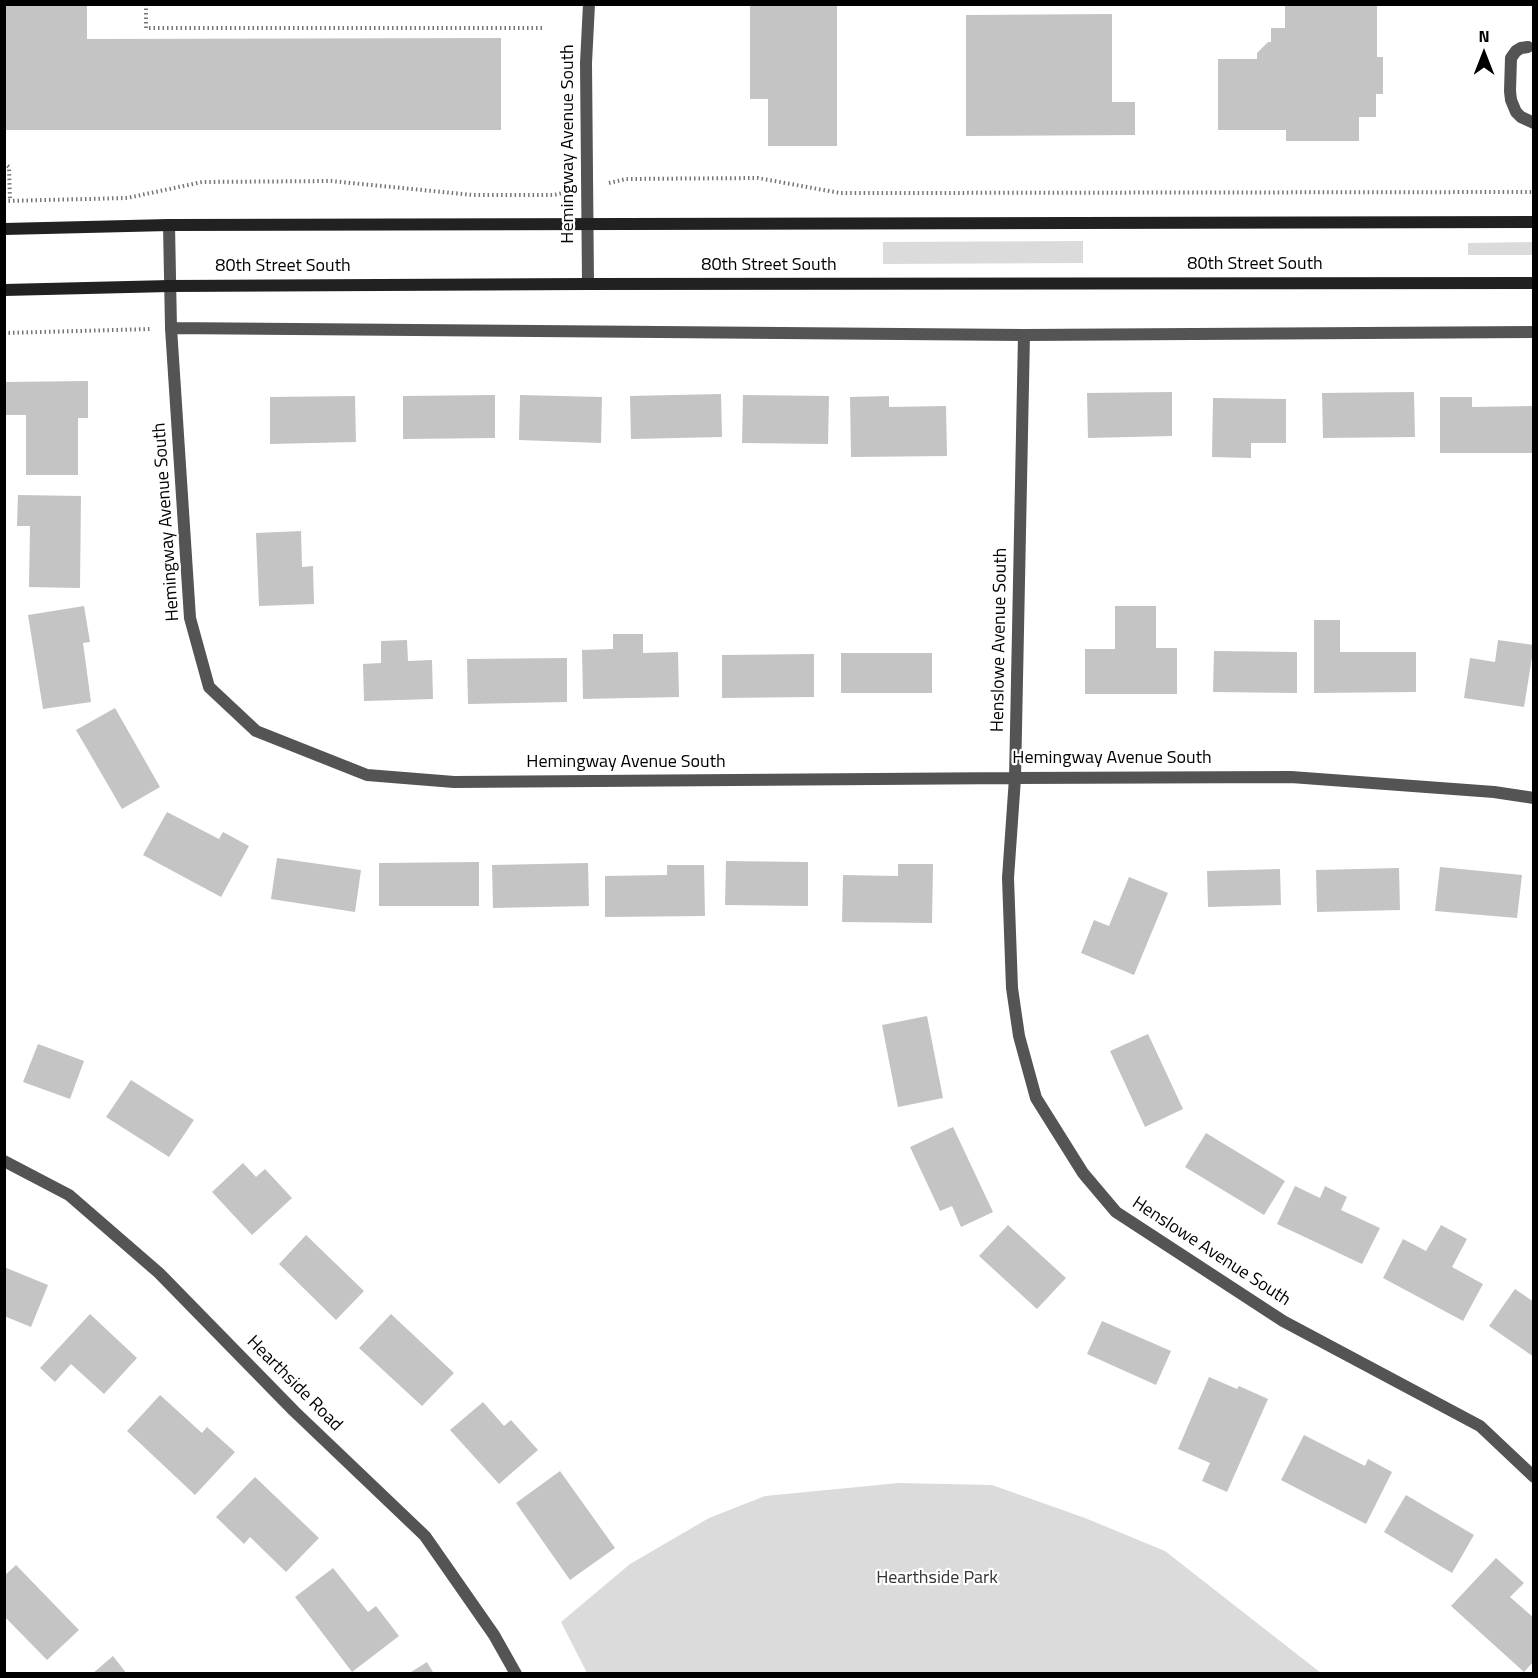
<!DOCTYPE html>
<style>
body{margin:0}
#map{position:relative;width:1538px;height:1678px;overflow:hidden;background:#fff;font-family:"Titillium Web",sans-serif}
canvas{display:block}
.frame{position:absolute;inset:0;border:6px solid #000;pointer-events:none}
.north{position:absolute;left:1454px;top:24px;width:60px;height:60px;-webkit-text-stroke:4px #fff;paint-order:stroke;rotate:0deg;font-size:16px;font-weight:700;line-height:24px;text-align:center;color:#000}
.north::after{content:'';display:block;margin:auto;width:21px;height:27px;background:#000;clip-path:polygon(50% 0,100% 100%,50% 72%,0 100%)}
</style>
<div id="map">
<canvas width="1538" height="1678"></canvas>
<div class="frame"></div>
<div class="north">N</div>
</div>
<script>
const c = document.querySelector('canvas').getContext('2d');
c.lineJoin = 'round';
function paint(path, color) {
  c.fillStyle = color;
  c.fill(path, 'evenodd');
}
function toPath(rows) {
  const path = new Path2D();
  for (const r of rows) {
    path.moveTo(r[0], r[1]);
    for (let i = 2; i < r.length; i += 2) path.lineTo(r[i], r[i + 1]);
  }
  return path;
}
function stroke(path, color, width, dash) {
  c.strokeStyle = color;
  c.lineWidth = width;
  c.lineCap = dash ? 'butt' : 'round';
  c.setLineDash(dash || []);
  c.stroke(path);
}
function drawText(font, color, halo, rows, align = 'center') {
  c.font = font + ' "Titillium Web",sans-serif';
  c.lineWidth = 4.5;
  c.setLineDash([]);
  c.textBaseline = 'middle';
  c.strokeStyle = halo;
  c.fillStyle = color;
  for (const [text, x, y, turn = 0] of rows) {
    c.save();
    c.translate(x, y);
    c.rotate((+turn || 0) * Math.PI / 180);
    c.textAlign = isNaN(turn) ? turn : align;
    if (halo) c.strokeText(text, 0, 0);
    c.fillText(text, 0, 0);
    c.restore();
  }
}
const green = toPath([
 [1083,241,1083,263,883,264,883,242],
 [1533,242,1533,255,1468,255,1468,243],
 [899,1483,992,1485,1085,1518,1165,1551,1321,1673,587,1673,561,1622,630,1564,709,1518,765,1496]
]);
const building = toPath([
 [4,4,87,4,87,39,501,38,501,130,4,130],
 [750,4,837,4,837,146,768,146,768,99,750,99],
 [1285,4,1377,4,1377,57,1383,57,1383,94,1376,94,1376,117,1359,117,1359,141,1286,141,1286,130,1218,130,1218,59,1257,59,1257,53,1268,42,1271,42,1271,28,1285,28],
 [1112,14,1112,102,1135,102,1135,135,966,136,966,15],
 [88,381,88,418,78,418,78,475,26,475,26,415,4,415,4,382],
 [1172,392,1172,436,1088,438,1087,393],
 [1414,392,1415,437,1323,438,1322,393],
 [721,394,722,437,631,439,630,396],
 [495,395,495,438,403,439,403,396],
 [520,395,602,397,601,443,519,440],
 [743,395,829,396,828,444,742,443],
 [355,396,356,442,270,444,270,397],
 [889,396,889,407,946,406,947,456,851,457,850,397],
 [1440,397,1472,397,1472,407,1534,406,1534,453,1440,453],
 [1213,398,1286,399,1286,443,1251,443,1251,458,1212,457],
 [18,495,81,496,80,588,29,587,30,526,17,526],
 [301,531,302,567,313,566,314,604,259,606,256,533],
 [84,606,90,642,83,643,91,702,43,709,28,615],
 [1115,606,1156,606,1156,648,1177,648,1177,694,1085,694,1085,649,1115,649],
 [1314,620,1340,620,1340,652,1416,652,1416,692,1314,693],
 [613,634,643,634,643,653,678,652,679,697,583,699,582,650,613,649],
 [407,640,408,661,432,660,433,699,364,701,363,664,381,663,381,641],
 [1498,640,1534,645,1524,707,1464,698,1470,658,1495,662],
 [1214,651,1297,652,1297,693,1213,692],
 [841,653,932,653,932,693,841,693],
 [814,654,814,697,722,698,722,655],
 [567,658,567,702,468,704,467,659],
 [115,708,160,787,122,809,76,730],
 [167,812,219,839,223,832,249,846,221,897,143,855],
 [277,858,361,870,355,912,271,899],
 [726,861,808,862,808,906,725,905],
 [479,862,479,906,379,906,379,863],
 [588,863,589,906,493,908,492,865],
 [898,864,933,864,932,923,842,922,843,875,898,876],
 [667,865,704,865,705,916,605,917,605,876,667,875],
 [1440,867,1522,875,1517,918,1435,911],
 [1399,868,1400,910,1317,912,1316,870],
 [1280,869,1281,905,1208,907,1207,871],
 [1129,877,1168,893,1134,975,1081,953,1094,920,1109,926],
 [927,1016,943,1098,898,1107,882,1025],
 [1148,1034,1183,1109,1145,1127,1110,1051],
 [38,1044,84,1061,70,1099,23,1082],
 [131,1080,194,1120,169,1157,106,1117],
 [953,1127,993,1212,961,1227,952,1206,940,1211,910,1147],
 [1206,1133,1285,1181,1264,1215,1185,1167],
 [243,1163,256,1177,265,1169,292,1198,252,1235,212,1192],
 [1295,1186,1320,1198,1325,1186,1347,1197,1341,1210,1380,1228,1362,1264,1277,1224],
 [1008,1225,1066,1278,1037,1309,979,1256],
 [1441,1225,1467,1239,1452,1267,1483,1284,1463,1321,1383,1278,1403,1239,1426,1251],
 [306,1235,364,1291,336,1320,279,1264],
 [4,1267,48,1285,31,1327,4,1316],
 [1515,1289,1534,1302,1534,1357,1489,1326],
 [90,1314,137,1358,104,1394,71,1364,55,1382,40,1368],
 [391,1314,454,1373,422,1406,359,1348],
 [1102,1321,1171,1351,1156,1385,1087,1354],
 [1209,1377,1237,1389,1239,1386,1268,1399,1227,1492,1202,1481,1210,1463,1178,1449],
 [160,1395,202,1433,207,1427,235,1452,195,1495,127,1431],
 [483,1402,504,1426,511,1420,538,1450,499,1484,450,1430],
 [1304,1435,1365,1466,1368,1459,1392,1472,1366,1524,1281,1480],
 [560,1471,615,1548,570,1580,516,1503],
 [255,1477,319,1538,286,1572,250,1537,244,1544,216,1517],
 [1406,1495,1474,1535,1452,1573,1384,1532],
 [1496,1558,1524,1583,1510,1597,1534,1618,1534,1661,1524,1672,1451,1606],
 [16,1565,79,1630,47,1660,4,1616,4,1576],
 [333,1568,368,1612,376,1606,399,1636,352,1672,295,1597],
 [113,1656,127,1674,92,1674],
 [427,1662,434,1674,408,1674]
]);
const path = toPath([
 [146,4,146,28,544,28],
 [4,163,9,167,10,200],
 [609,183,626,179,758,178,840,193,886,193,1534,192],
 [4,201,127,198,202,182,331,181,473,195,554,195,567,192],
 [4,333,151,329]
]);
const lane = toPath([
 [1528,47,1521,48,1516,51,1511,58,1510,91,1511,100,1516,112,1521,117,1534,123]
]);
const street = toPath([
 [169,225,171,328,190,618,209,687,256,731,367,775,454,782,1015,778,1291,777,1494,792,1534,798],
 [588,284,586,63,589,4],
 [171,328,1024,335,1534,332],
 [1024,335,1015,778,1008,878,1012,988,1019,1036,1036,1098,1083,1173,1116,1212,1283,1321,1480,1426,1534,1477],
 [4,1161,69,1195,159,1273,294,1411,425,1536,494,1635,516,1674]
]);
const secondary = toPath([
 [4,229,169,225,1534,222],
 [4,290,170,286,588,284,1534,283]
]);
const streetNames = [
 ["Hemingway Avenue South",569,144,-90],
 ["80th Street South",1255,265],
 ["80th Street South",769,266],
 ["80th Street South",283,267],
 ["Hemingway Avenue South",167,522,-94],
 ["Henslowe Avenue South",1000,640,-89],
 ["Hemingway Avenue South",1112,759],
 ["Hemingway Avenue South",626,763],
 ["Henslowe Avenue South",1211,1252,33],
 ["Hearthside Road",294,1384,45]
];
const parkNames = [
 ["Hearthside Park",937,1579]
];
paint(green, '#dbdbdb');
paint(building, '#c4c4c4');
stroke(path, '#767676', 4, [1.5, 3]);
stroke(lane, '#545454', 12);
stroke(street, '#545454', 12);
stroke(secondary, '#212121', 12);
drawText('18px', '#000', '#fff', streetNames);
drawText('18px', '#323232', '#fff', parkNames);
</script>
